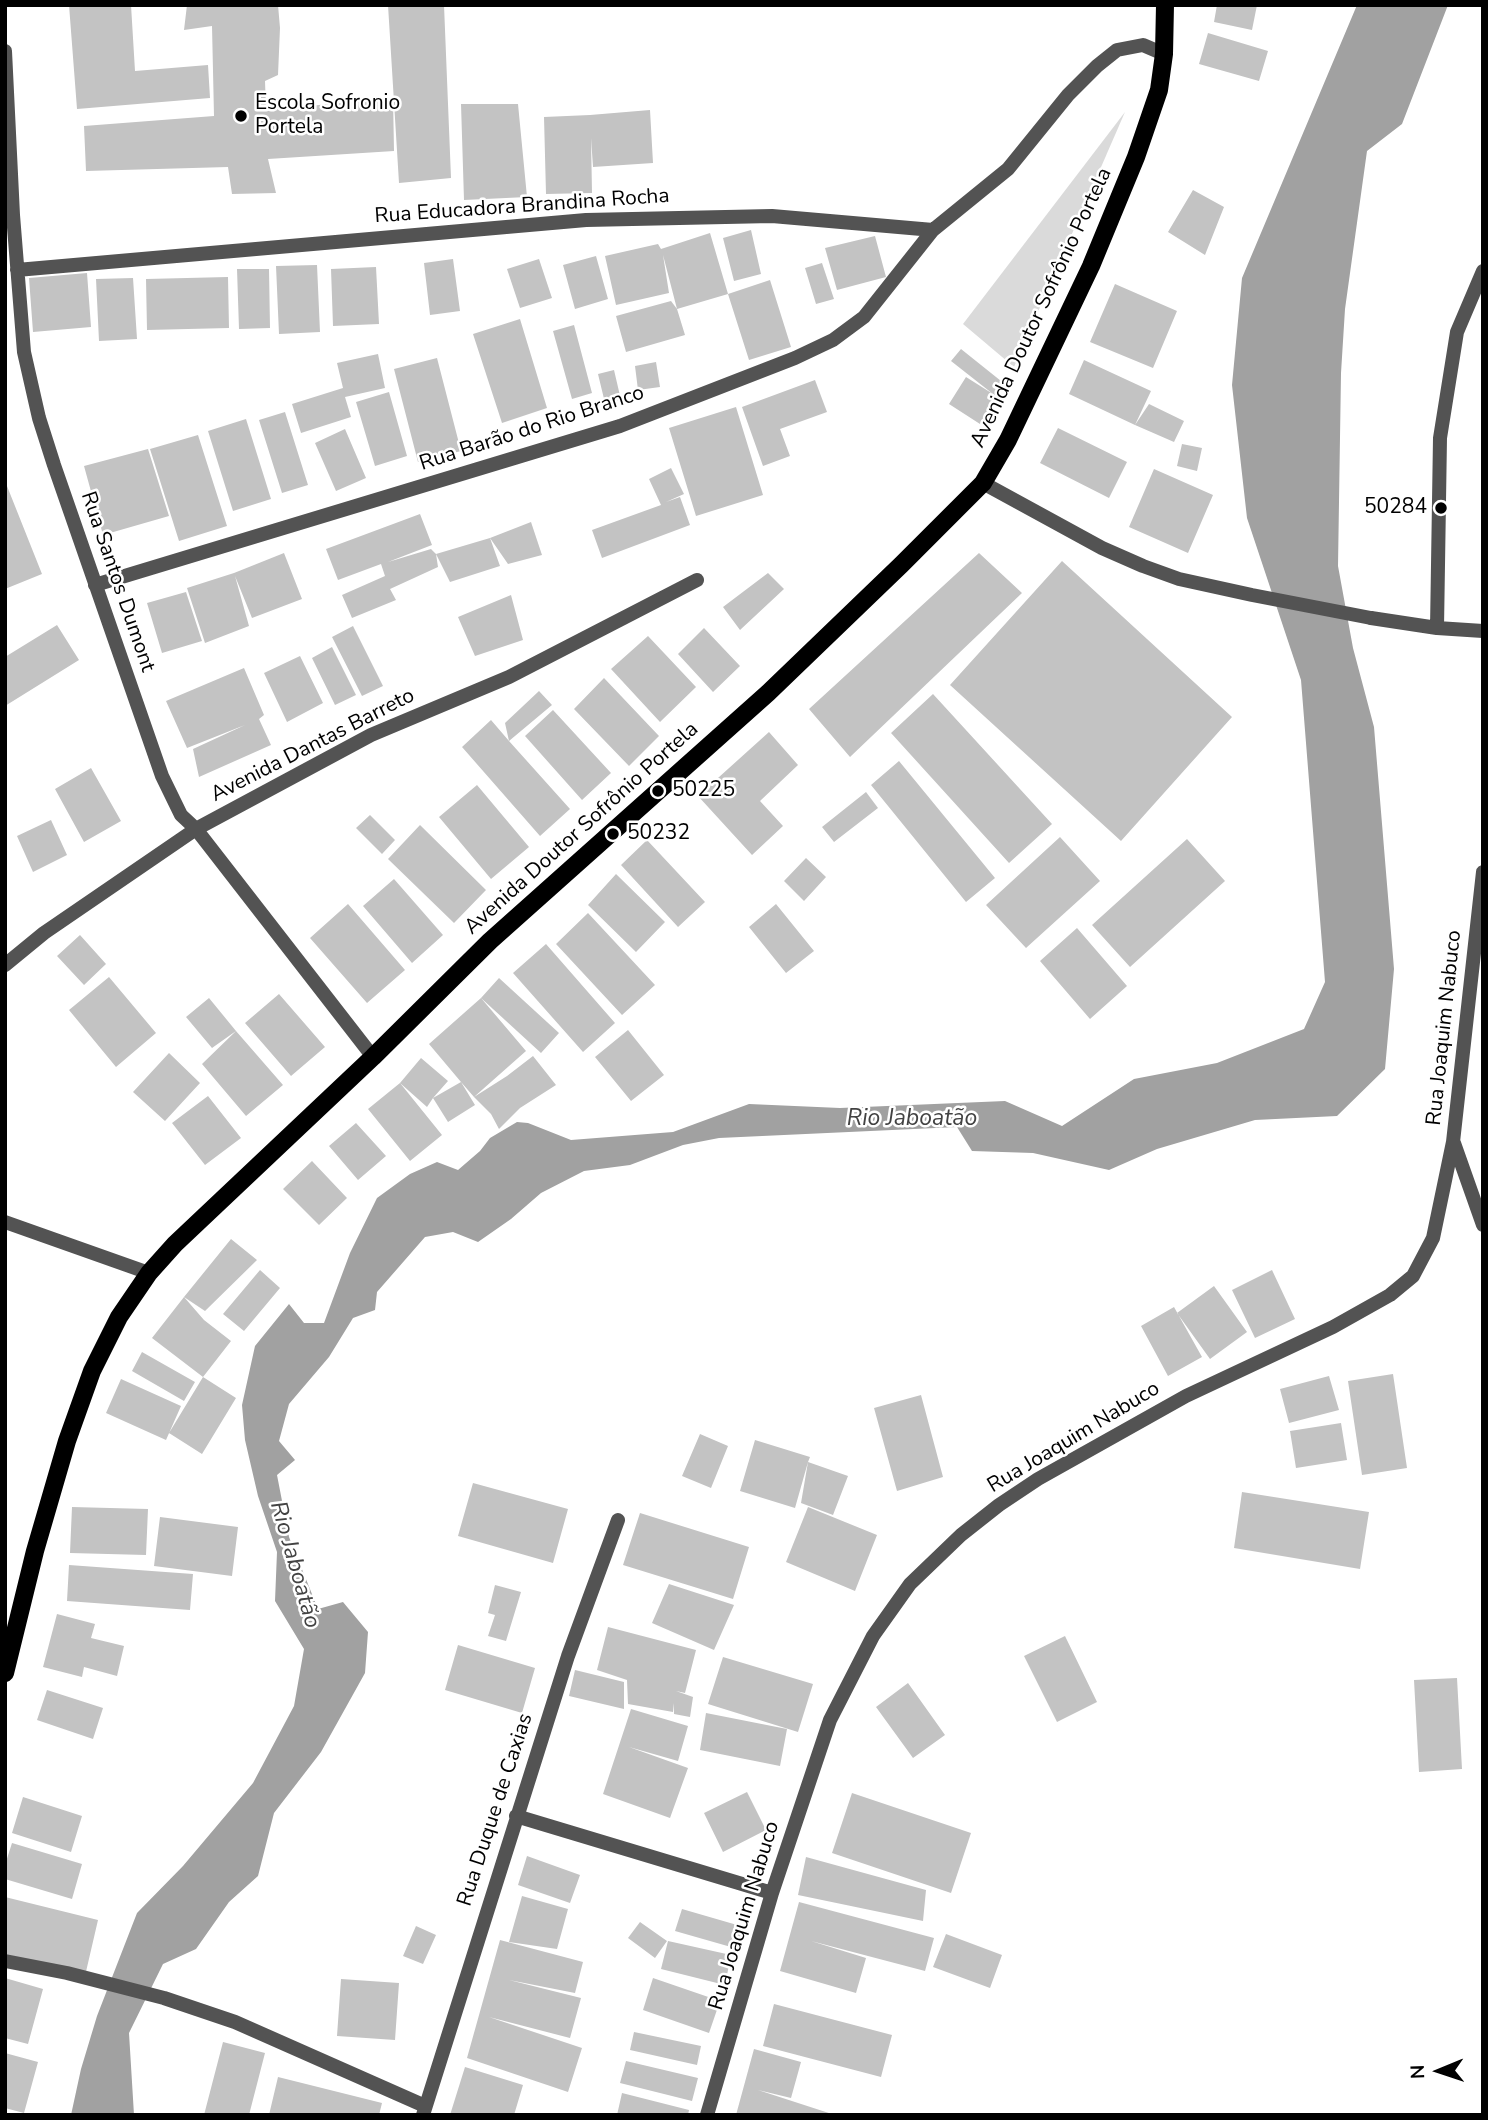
<!DOCTYPE html>
<meta charset="utf-8">
<style>
body{margin:0}
#map{position:relative;width:1488px;height:2120px;overflow:hidden;background:#fff;font-family:"Nunito Sans",sans-serif}
canvas{display:block}
.frame{position:absolute;inset:0;border:7px solid #000;pointer-events:none}
.north{position:absolute;left:1404px;top:2036px;width:70px;height:70px;-webkit-text-stroke:5px #fff;paint-order:stroke;rotate:268deg;font-size:19px;font-weight:700;line-height:28px;text-align:center;color:#000}
.north::after{content:'';display:block;margin:auto;width:24px;height:32px;background:#000;clip-path:polygon(50% 0,100% 100%,50% 72%,0 100%)}
</style>
<div id="map">
<canvas width="1488" height="2120"></canvas>
<div class="frame"></div>
<div class="north">N</div>
</div>
<script>
const c = document.querySelector('canvas').getContext('2d');
c.lineJoin = 'round';
function paint(path, color) {
  c.fillStyle = color;
  c.fill(path, 'evenodd');
}
function toPath(rows) {
  const path = new Path2D();
  for (const r of rows) {
    path.moveTo(r[0], r[1]);
    for (let i = 2; i < r.length; i += 2) path.lineTo(r[i], r[i + 1]);
  }
  return path;
}
function stroke(path, color, width, dash) {
  c.strokeStyle = color;
  c.lineWidth = width;
  c.lineCap = dash ? 'butt' : 'round';
  c.setLineDash(dash || []);
  c.stroke(path);
}
function drawText(font, color, halo, rows, align = 'center') {
  c.font = font + ' "Nunito Sans",sans-serif';
  c.lineWidth = 5;
  c.setLineDash([]);
  c.textBaseline = 'middle';
  c.strokeStyle = halo;
  c.fillStyle = color;
  for (const [text, x, y, turn = 0] of rows) {
    c.save();
    c.translate(x, y);
    c.rotate((+turn || 0) * Math.PI / 180);
    c.textAlign = isNaN(turn) ? turn : align;
    if (halo) c.strokeText(text, 0, 0);
    c.fillText(text, 0, 0);
    c.restore();
  }
}
const green = toPath([
 [1125,112,1014,367,963,324]
]);
const water = toPath([
 [1357,5,1448,5,1402,124,1367,151,1345,309,1341,373,1338,566,1353,648,1374,727,1394,969,1385,1069,1337,1116,1255,1120,1157,1149,1109,1170,1033,1153,972,1151,957,1127,719,1138,683,1145,630,1165,584,1171,541,1193,511,1219,478,1242,453,1232,425,1237,377,1292,375,1310,353,1318,329,1357,289,1404,279,1441,295,1460,277,1475,289,1537,318,1609,343,1602,368,1632,365,1673,321,1752,274,1813,258,1876,229,1902,196,1949,163,1964,129,2033,134,2115,71,2115,81,2069,97,2016,137,1913,183,1866,253,1783,294,1706,304,1649,275,1601,277,1552,258,1496,245,1440,242,1405,255,1346,289,1304,304,1323,324,1323,350,1253,377,1198,410,1174,437,1162,458,1170,480,1151,490,1138,517,1122,528,1123,571,1140,673,1132,749,1104,840,1108,1005,1101,1062,1126,1134,1079,1217,1063,1304,1029,1325,982,1301,680,1247,518,1232,385,1242,278]
]);
const building = toPath([
 [69,5,131,5,135,71,208,65,210,98,77,109],
 [187,5,278,5,280,28,278,75,265,81,266,110,393,98,394,151,268,159,276,193,232,194,228,167,86,171,84,126,214,116,212,26,184,30],
 [388,5,444,5,451,178,399,183],
 [1217,5,1257,5,1252,30,1214,22],
 [1208,33,1268,51,1259,81,1199,64],
 [461,104,518,104,527,197,464,200],
 [650,110,653,163,593,167,591,138,592,193,546,194,544,117,590,115],
 [1193,190,1224,207,1205,255,1168,232],
 [751,230,761,274,734,281,723,238],
 [710,233,728,294,677,309,663,255,669,293,616,305,605,256,658,244,661,249],
 [875,236,886,277,837,290,825,248],
 [596,256,608,299,575,309,563,265],
 [453,259,460,311,430,315,424,263],
 [539,259,552,298,520,308,507,269],
 [822,263,834,299,816,304,805,268],
 [317,265,320,332,279,334,276,266],
 [376,267,379,324,333,326,331,269],
 [237,269,269,269,270,328,239,329],
 [87,273,91,327,33,332,29,278],
 [228,277,229,328,147,330,146,279],
 [133,278,137,339,99,341,96,279],
 [770,280,791,347,749,360,728,294],
 [1115,284,1177,311,1153,368,1090,342],
 [671,301,677,309,685,335,626,352,616,316],
 [520,319,547,408,502,423,473,334],
 [574,325,592,393,572,399,553,331],
 [961,349,1006,385,980,424,949,404,966,377,993,394,951,361],
 [378,354,385,388,345,397,351,417,301,433,292,404,343,388,337,363],
 [437,358,461,451,418,462,394,369],
 [1084,360,1151,391,1135,425,1069,394],
 [656,362,660,387,638,390,635,366],
 [614,370,621,400,605,403,598,374],
 [815,380,827,412,780,429,790,456,763,466,742,407],
 [389,392,407,456,375,466,356,402],
 [1149,404,1184,421,1174,442,1135,425],
 [736,407,763,495,696,516,669,428],
 [285,412,308,485,282,493,259,420],
 [246,419,271,499,233,511,208,431],
 [1058,428,1127,462,1109,498,1040,463],
 [345,429,366,478,336,491,315,443],
 [198,435,227,526,179,541,150,449],
 [1182,444,1202,448,1197,471,1177,466],
 [148,449,169,516,103,535,84,466],
 [671,468,684,494,666,502,680,497,690,525,602,558,592,530,661,505,649,479],
 [1154,469,1213,495,1188,553,1129,527],
 [5,481,42,574,5,589],
 [420,514,432,545,388,562,431,549,436,554,438,567,390,589,396,600,352,618,342,595,385,576,381,564,338,580,326,549],
 [531,522,542,555,508,564,490,538,500,566,450,582,436,554,490,538],
 [284,553,302,599,252,618,235,576,249,626,205,643,187,588,234,573],
 [979,553,1022,593,850,757,809,709],
 [1062,561,1232,717,1121,841,950,685],
 [768,573,784,589,740,630,723,607],
 [186,592,202,641,162,653,147,603],
 [511,595,523,640,475,656,458,617],
 [57,625,79,660,5,706,5,657],
 [353,626,383,686,362,696,332,637],
 [704,628,740,666,713,692,678,654],
 [648,636,696,687,660,722,611,669],
 [332,647,356,695,335,705,312,658],
 [300,656,323,703,287,722,264,673],
 [244,668,264,715,259,719,271,745,199,777,193,749,245,725,187,748,166,701],
 [604,678,659,736,629,766,574,709],
 [539,691,552,705,509,741,570,809,540,836,462,747,491,720,509,741,505,723],
 [933,694,1052,824,1009,863,891,733],
 [553,710,611,773,582,800,525,736],
 [769,732,798,765,760,801,783,826,752,855,698,796],
 [899,761,995,878,966,902,871,785],
 [91,768,121,821,84,842,55,789],
 [477,785,529,847,491,879,439,817],
 [866,792,878,808,834,842,822,827],
 [370,815,395,840,382,854,356,828],
 [51,820,67,855,33,872,17,836],
 [420,825,486,890,454,923,388,859],
 [1060,837,1100,881,1026,948,986,905],
 [1187,839,1225,881,1130,967,1092,925],
 [647,840,705,902,678,927,621,865],
 [806,858,826,877,804,901,784,881],
 [616,874,665,922,636,952,588,905],
 [394,879,443,935,412,963,363,906],
 [348,904,405,970,367,1003,310,938],
 [776,904,814,951,786,973,749,927],
 [588,913,655,985,622,1015,556,944],
 [1077,928,1127,986,1090,1019,1040,961],
 [80,935,106,964,84,985,57,956],
 [546,944,615,1023,583,1052,513,973],
 [109,977,156,1033,116,1067,69,1010],
 [499,978,559,1033,541,1053,481,998],
 [279,994,325,1047,291,1076,245,1023],
 [209,998,236,1031,212,1048,186,1017],
 [481,998,526,1051,474,1097,461,1082,475,1105,448,1122,433,1098,427,1107,400,1083,421,1058,448,1081,433,1098,461,1082,429,1044],
 [628,1030,664,1075,631,1101,595,1057],
 [236,1031,283,1085,246,1116,202,1064],
 [169,1053,200,1083,165,1121,133,1092],
 [533,1056,556,1085,520,1108,499,1129,491,1114,474,1097,507,1076],
 [400,1083,442,1135,410,1161,368,1109],
 [208,1096,241,1138,205,1165,172,1123],
 [356,1123,386,1156,358,1180,329,1146],
 [312,1161,347,1198,319,1225,283,1189],
 [231,1239,257,1260,205,1311,184,1297,204,1320,231,1341,203,1377,236,1398,202,1454,169,1433,203,1377,152,1338,184,1297],
 [260,1270,280,1288,244,1331,223,1314],
 [1272,1270,1295,1319,1255,1338,1232,1290],
 [1214,1286,1247,1332,1210,1359,1177,1313],
 [1174,1307,1202,1357,1168,1376,1141,1326],
 [142,1352,195,1382,184,1401,132,1371],
 [1393,1374,1407,1468,1362,1475,1348,1381],
 [1329,1376,1339,1410,1289,1423,1280,1389],
 [121,1379,181,1406,166,1440,106,1413],
 [921,1395,943,1477,897,1491,874,1408],
 [1341,1423,1347,1460,1296,1468,1290,1431],
 [700,1434,728,1446,711,1488,682,1476],
 [755,1440,810,1457,808,1462,848,1476,833,1515,801,1503,808,1462,795,1508,740,1491],
 [473,1483,568,1509,553,1563,458,1536],
 [1242,1492,1369,1512,1360,1569,1234,1548],
 [72,1507,148,1509,146,1555,70,1553],
 [808,1507,877,1535,855,1591,786,1562],
 [640,1513,749,1547,733,1599,623,1565],
 [160,1517,238,1527,232,1576,154,1566],
 [69,1565,193,1574,190,1610,67,1601],
 [669,1584,734,1605,714,1650,652,1623],
 [495,1585,521,1592,506,1641,488,1636,495,1615,488,1613],
 [57,1614,95,1624,91,1638,124,1646,117,1676,84,1667,82,1677,43,1667],
 [608,1627,696,1650,685,1693,676,1691,693,1697,690,1717,674,1714,674,1703,673,1712,628,1704,627,1680,597,1670],
 [1065,1636,1097,1702,1057,1722,1024,1656],
 [458,1645,535,1668,522,1713,445,1690],
 [723,1657,813,1684,798,1732,708,1704],
 [575,1670,624,1682,624,1709,569,1696],
 [1457,1678,1462,1769,1419,1772,1414,1680],
 [908,1683,945,1735,913,1758,876,1707],
 [47,1690,103,1708,93,1739,37,1720],
 [631,1709,688,1726,678,1761,629,1747,688,1768,670,1818,603,1794],
 [706,1713,787,1729,780,1766,700,1750],
 [747,1792,766,1830,723,1852,704,1813],
 [852,1793,971,1833,951,1893,832,1853],
 [23,1797,82,1816,71,1852,12,1833],
 [12,1843,82,1864,72,1899,5,1879,5,1865],
 [527,1856,580,1875,570,1903,518,1885],
 [806,1857,926,1890,923,1921,798,1895],
 [522,1896,568,1909,557,1949,509,1942],
 [5,1897,98,1920,85,1976,5,1957],
 [799,1902,934,1938,925,1971,811,1941,866,1958,856,1993,780,1971],
 [682,1909,744,1927,738,1949,675,1931],
 [640,1922,667,1941,655,1958,628,1938],
 [416,1926,436,1935,423,1964,403,1956],
 [946,1934,1002,1955,990,1988,933,1967],
 [500,1940,583,1962,575,1993,509,1980,581,1998,570,2038,489,2017,582,2048,568,2092,467,2058],
 [668,1941,731,1955,725,1985,661,1969],
 [5,1978,43,1989,28,2044,5,2038],
 [653,1978,720,2001,709,2033,643,2010],
 [341,1979,399,1983,395,2040,337,2036],
 [774,2004,892,2035,881,2077,763,2046],
 [634,2032,701,2046,697,2065,630,2050],
 [223,2042,265,2053,249,2115,204,2115],
 [754,2049,801,2062,791,2098,758,2090,835,2115,736,2115],
 [5,2053,38,2062,24,2113,5,2108],
 [626,2061,698,2078,692,2101,620,2083],
 [465,2067,523,2085,514,2115,450,2115],
 [278,2077,382,2103,379,2115,269,2115],
 [622,2093,689,2110,688,2115,617,2115]
]);
const service = toPath([
 [5,1961,67,1973,164,1998,235,2022,425,2106]
]);
const minor = toPath([
 [5,51,13,215,24,352,39,418,54,465,162,776,181,815,196,829,373,1057],
 [17,270,586,220,772,216,933,230,1008,169,1068,95,1097,66,1117,50,1143,45,1164,54],
 [95,585,620,426,795,358,833,340,864,317,933,230],
 [1371,618,1437,628,1483,631],
 [1437,628,1440,438,1457,332,1483,271],
 [5,965,44,933,196,829,371,735,509,677,697,580],
 [1454,1143,1483,1225],
 [5,1222,149,1273],
 [516,1816,772,1893],
 [423,2115,568,1656,618,1520],
 [707,2115,772,1893,830,1720,873,1636,910,1584,961,1535,999,1505,1038,1479,1186,1396,1333,1327,1390,1295,1413,1276,1433,1238,1453,1142,1483,872]
]);
const tertiary = toPath([
 [983,483,1102,548,1143,566,1179,579,1252,595,1371,618]
]);
const primary = toPath([
 [5,1673,35,1551,67,1441,92,1371,119,1317,149,1273,175,1244,373,1057,490,941,768,693,901,565,983,483,1008,440,1091,266,1136,157,1159,90,1164,54,1165,5]
]);
const markers = [
 [241,116,7,"#000"],
 [1441,508,7,"#000"],
 [658,791,7,"#000"],
 [613,834,7,"#000"]
];
const poiNames = [
 ["Escola Sofronio",255,104],
 ["Portela",255,128],
 ["50284",1427,508,"right"],
 ["50225",672,791],
 ["50232",627,834]
];
const streetNames = [
 ["Rua Educadora Brandina Rocha",522,207,-4],
 ["Avenida Doutor Sofrônio Portela",1042,308,-65],
 ["Rua Barão do Rio Branco",532,429,-18],
 ["Rua Santos Dumont",117,582,71],
 ["Avenida Dantas Barreto",313,746,-27],
 ["Avenida Doutor Sofrônio Portela",582,829,-42],
 ["Rua Joaquim Nabuco",1445,1028,-84],
 ["Rua Joaquim Nabuco",1074,1438,-31],
 ["Rua Duque de Caxias",496,1810,-72],
 ["Rua Joaquim Nabuco",745,1916,-73]
];
const waterNames = [
 ["Rio Jaboatão",912,1119],
 ["Rio Jaboatão",294,1565,74]
];
paint(green, '#dadada');
paint(water, '#a1a1a1');
paint(building, '#c3c3c3');
stroke(service, '#535353', 14);
stroke(minor, '#535353', 14);
stroke(tertiary, '#535353', 14);
stroke(primary, '#000', 18);
for (const [x, y, r, color] of markers) {
  const dot = new Path2D();
  dot.arc(x, y, r, 0, 2 * Math.PI);
  c.fillStyle = color;
  c.fill(dot);
  stroke(dot, '#fff', 2.5);
}
drawText('21px', '#000', '#fff', poiNames, 'left');
drawText('21px', '#000', '#fff', streetNames);
drawText('italic 23px', '#424242', '#fff', waterNames);
</script>
